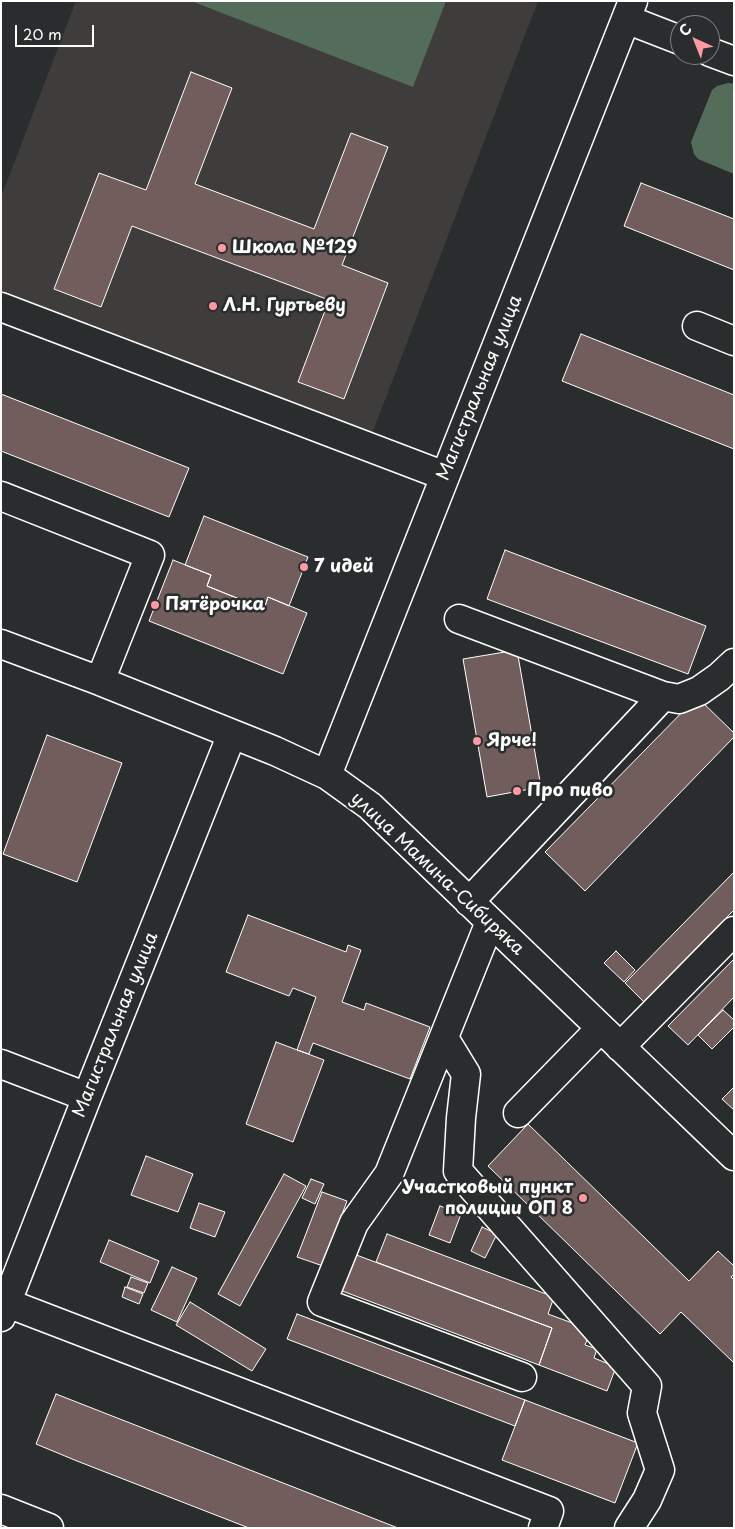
<!DOCTYPE html>
<meta charset="utf-8">
<style>
body{margin:0}
#map{position:relative;width:735px;height:1529px;overflow:hidden;background:#2a2d2e;font-family:"Playpen Sans",sans-serif}
canvas{display:block}
.frame{position:absolute;inset:0;border:2px solid #fff;pointer-events:none}
.north{position:absolute;left:670px;top:15px;width:50px;height:50px;box-sizing:border-box;background:#2a2d2e;border:1px solid #7f8182;border-radius:50%;rotate:316deg;font-size:14px;font-weight:700;line-height:20px;text-align:center;color:#fff}
.north::after{content:'';display:block;margin:auto;width:18px;height:22px;background:#ff9aa2;clip-path:polygon(50% 0,100% 100%,50% 72%,0 100%)}
.scale{position:absolute;left:15px;top:25px;width:79px;height:22px;box-sizing:border-box;border:2px solid #fff;border-top:0;padding-left:6px;font-size:15px;line-height:18px;white-space:nowrap;color:#fff;-webkit-text-stroke:4px #2a2d2e;paint-order:stroke}
</style>
<div id="map">
<canvas width="735" height="1529"></canvas>
<div class="frame"></div>
<div class="north">С</div>
<div class="scale">20 m</div>
</div>
<script>
const c = document.querySelector('canvas').getContext('2d');
c.lineJoin = 'round';
function paint(path, color) {
  c.fillStyle = color;
  c.fill(path, 'evenodd');
}
function toPath(rows) {
  const path = new Path2D();
  for (const r of rows) {
    path.moveTo(r[0], r[1]);
    for (let i = 2; i < r.length; i += 2) path.lineTo(r[i], r[i + 1]);
  }
  return path;
}
function stroke(path, color, width, dash) {
  c.strokeStyle = color;
  c.lineWidth = width;
  c.lineCap = dash ? 'butt' : 'round';
  c.setLineDash(dash || []);
  c.stroke(path);
}
function drawText(font, color, halo, rows, align = 'center') {
  c.font = font + ' "Playpen Sans",sans-serif';
  c.lineWidth = 5;
  c.setLineDash([]);
  c.textBaseline = 'middle';
  c.strokeStyle = halo;
  c.fillStyle = color;
  for (const [text, x, y, turn = 0] of rows) {
    c.save();
    c.translate(x, y);
    c.rotate((+turn || 0) * Math.PI / 180);
    c.textAlign = isNaN(turn) ? turn : align;
    if (halo) c.strokeText(text, 0, 0);
    c.fillText(text, 0, 0);
    c.restore();
  }
}
const built = toPath([
 [76,1,538,1,370,439,1,299,1,197]
]);
const green = toPath([
 [191,1,446,1,413,87],
 [728,83,734,84,734,174,698,159,694,154,691,142,712,90,717,86]
]);
const building = toPath([
 [191,72,232,88,195,184,314,229,351,133,388,147,342,265,388,283,344,399,298,382,329,300,132,226,101,307,54,289,99,173,146,190,191,72],
 [641,183,734,219,734,270,624,226,641,183],
 [581,334,734,395,734,449,562,381,581,334],
 [1,394,189,468,169,517,1,451,1,394],
 [204,516,308,557,289,606,268,597,264,609,207,586,211,575,185,565,204,516],
 [505,550,706,626,688,674,487,599,505,550],
 [173,560,211,575,207,586,264,609,268,597,307,613,283,674,149,621,173,560],
 [517,650,541,787,487,797,463,659,517,650],
 [697,697,734,733,734,737,585,891,545,852,697,697],
 [47,735,122,763,77,882,3,854,47,735],
 [734,872,734,910,644,1002,625,983,734,872],
 [248,915,346,952,348,945,361,950,342,1002,364,1010,366,1003,430,1027,410,1079,313,1043,309,1054,297,1050,316,997,293,988,289,996,226,972,248,915],
 [616,951,635,970,624,982,604,963,616,951],
 [734,959,734,997,688,1045,668,1026,734,959],
 [723,1010,734,1020,734,1027,712,1049,698,1035,723,1010],
 [276,1042,324,1060,293,1142,246,1124,276,1042],
 [734,1087,734,1110,722,1099,734,1087],
 [528,1124,689,1281,718,1251,734,1266,734,1274,731,1277,734,1280,734,1363,681,1312,660,1334,488,1166,528,1124],
 [146,1156,193,1174,178,1212,131,1195,146,1156],
 [284,1174,306,1186,240,1306,218,1294,284,1174],
 [311,1179,324,1184,315,1204,302,1198,311,1179],
 [322,1192,347,1201,323,1266,297,1257,322,1192],
 [199,1203,225,1212,215,1237,190,1228,199,1203],
 [440,1206,461,1214,450,1243,429,1235,440,1206],
 [482,1227,497,1234,485,1258,471,1251,482,1227],
 [387,1234,554,1297,548,1314,591,1330,585,1345,597,1349,594,1358,616,1367,607,1391,539,1365,552,1328,376,1262,387,1234],
 [109,1240,159,1261,150,1283,100,1262,109,1240],
 [351,1253,552,1328,539,1365,337,1289,351,1253],
 [172,1267,197,1278,177,1322,151,1310,172,1267],
 [131,1277,148,1283,144,1293,127,1287,131,1277],
 [125,1287,143,1294,139,1304,122,1297,125,1287],
 [190,1302,266,1349,252,1371,176,1325,190,1302],
 [297,1314,525,1400,515,1426,287,1339,297,1314],
 [56,1394,398,1528,249,1528,77,1461,36,1444,56,1394],
 [525,1400,638,1443,615,1503,502,1460,525,1400]
]);
const minor = toPath([
 [626,19,680,40],
 [710,52,734,61],
 [1,307,445,476],
 [697,326,734,341],
 [1,496,150,555,100,681],
 [459,619,663,696,679,699,699,691,719,677,734,663],
 [1,644,100,681,275,751,327,775,370,806,734,1156],
 [327,775,633,1],
 [469,902,663,696],
 [490,922,389,1174,354,1223,322,1302,522,1377],
 [444,1038,466,1074,461,1118,458,1171,647,1386,642,1413,660,1470,647,1500,629,1528],
 [620,1047,734,931],
 [1,1064,87,1097],
 [518,1113,601,1028],
 [7,1303,549,1511,543,1528],
 [1,1317,87,1097,232,734],
 [1,1509,49,1528]
]);
const markers = [
 [222,248,5,"#ff9aa2"],
 [213,306,5,"#ff9aa2"],
 [304,567,5,"#ff9aa2"],
 [155,605,5,"#ff9aa2"],
 [477,741,5,"#ff9aa2"],
 [517,791,5,"#ff9aa2"],
 [583,1198,5,"#ff9aa2"]
];
const poiNames = [
 ["Школа №129",232,248],
 ["Л.Н. Гуртьеву",223,306],
 ["7 идей",314,567],
 ["Пятёрочка",165,605],
 ["Ярче!",487,741],
 ["Про пиво",527,791],
 ["Участковый пункт",573,1188,"right"],
 ["полиции ОП 8",573,1209,"right"]
];
const streetNames = [
 ["Магистральная улица",480,388,-68],
 ["улица Мамина-Сибиряка",437,874,43],
 ["Магистральная улица",116,1025,-68]
];
paint(built, '#3f3c3c');
paint(green, '#546d5b');
paint(building, '#715e5c');
stroke(building, '#fff', 1);
stroke(minor, '#fff', 31);
stroke(minor, '#2a2d2e', 28);
for (const [x, y, r, color] of markers) {
  const dot = new Path2D();
  dot.arc(x, y, r, 0, 2 * Math.PI);
  c.fillStyle = color;
  c.fill(dot);
  stroke(dot, '#2a2d2e', 2);
}
drawText('bold 18px', '#fff', '#2a2d2e', poiNames, 'left');
drawText('18px', '#fff', '#2a2d2e', streetNames);
</script>
